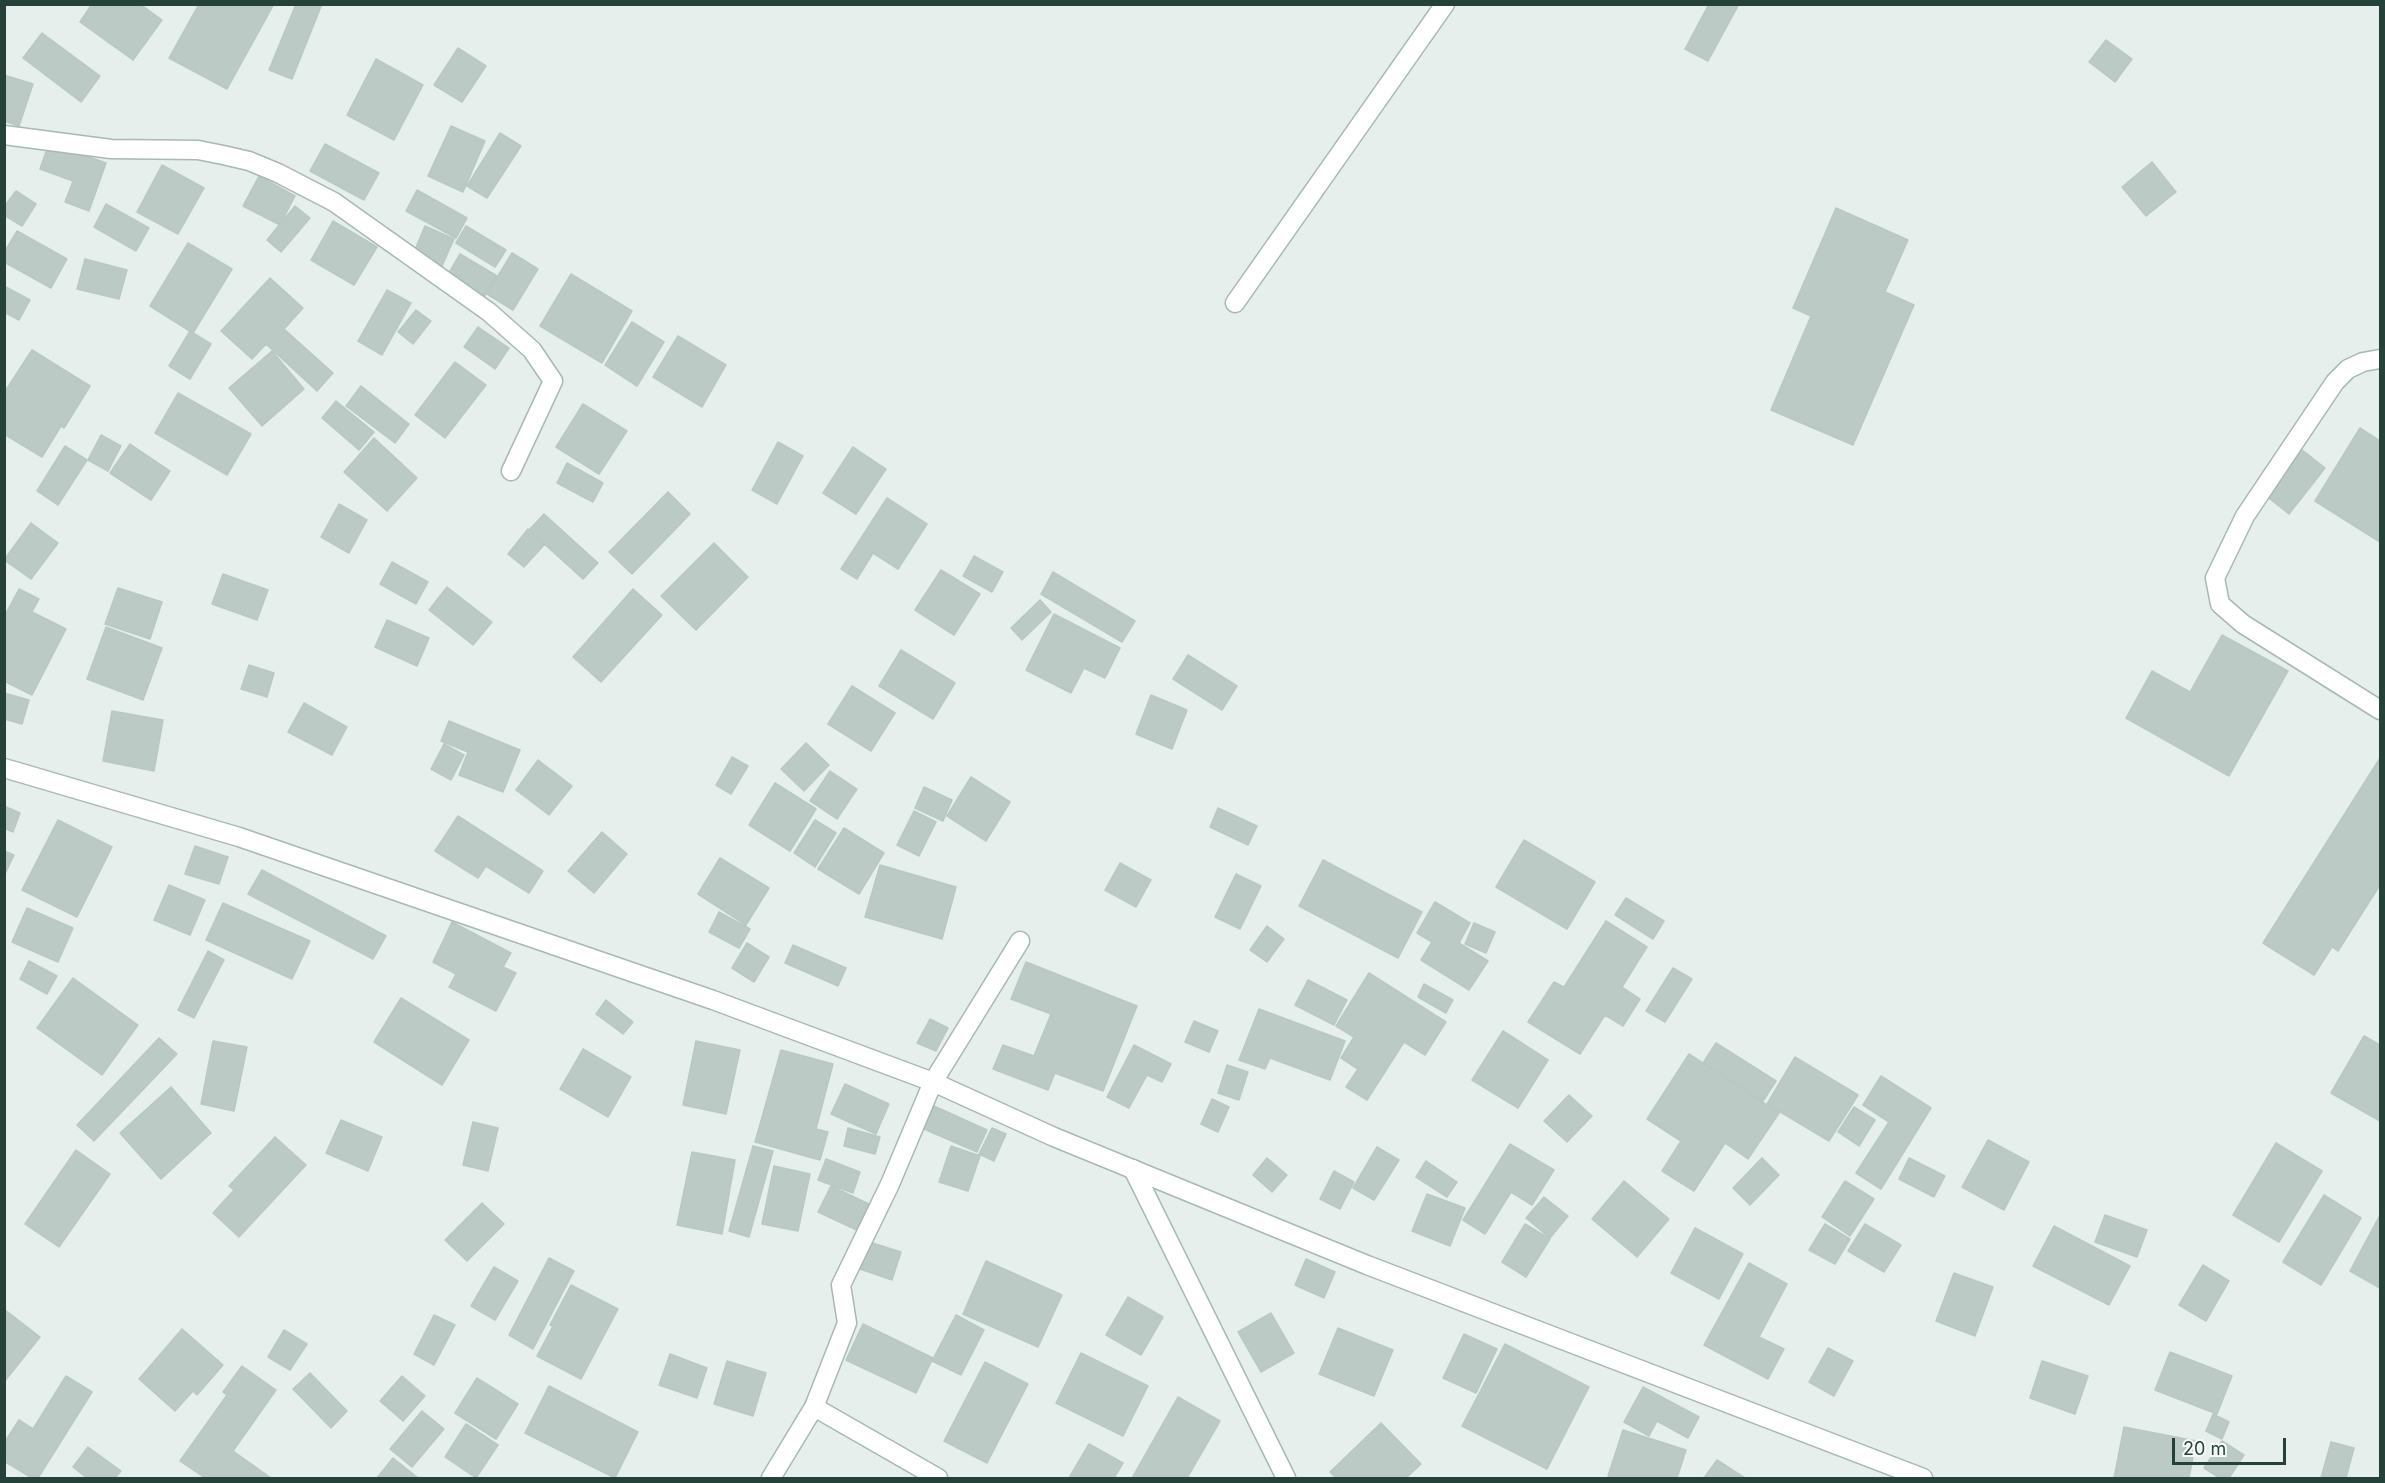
<!DOCTYPE html>
<style>
body{margin:0}
#map{position:relative;width:2385px;height:1483px;overflow:hidden;background:#e6efeb;font-family:Inter,sans-serif}
canvas{display:block}
.frame{position:absolute;inset:0;border:6px solid #24423a;pointer-events:none}
.scale{position:absolute;left:2172px;top:1438px;width:114px;height:27px;box-sizing:border-box;border:3px solid #24423a;border-top:0;padding-left:8px;font-size:18px;line-height:21px;white-space:nowrap;color:#24423a;-webkit-text-stroke:4px #f7fbf9;paint-order:stroke}
</style>
<div id="map">
<canvas width="2385" height="1483"></canvas>
<div class="frame"></div>
<div class="scale">20 m</div>
</div>
<script>
const c = document.querySelector('canvas').getContext('2d');
c.lineJoin = 'round';
function paint(path, color) {
  c.fillStyle = color;
  c.fill(path, 'evenodd');
}
function toPath(rows) {
  const path = new Path2D();
  for (const r of rows) {
    path.moveTo(r[0], r[1]);
    for (let i = 2; i < r.length; i += 2) path.lineTo(r[i], r[i + 1]);
  }
  return path;
}
function stroke(path, color, width, dash) {
  c.strokeStyle = color;
  c.lineWidth = width;
  c.lineCap = dash ? 'butt' : 'round';
  c.setLineDash(dash || []);
  c.stroke(path);
}
const building = toPath([
 [92,4,140,4,162,20,133,60,80,22,92,4],
 [199,4,274,4,227,89,169,58,199,4],
 [296,4,322,4,292,79,269,70,296,4],
 [1709,4,1739,4,1708,61,1685,49,1709,4],
 [42,33,100,76,81,102,23,58,42,33],
 [2106,40,2132,59,2115,82,2089,62,2106,40],
 [458,48,486,66,462,102,434,85,458,48],
 [376,59,423,85,394,140,347,115,376,59],
 [4,75,33,84,19,126,4,121,4,75],
 [451,126,485,141,463,192,428,176,451,126],
 [500,133,521,146,487,198,467,186,500,133],
 [49,143,106,163,89,211,65,202,73,181,40,169,49,143],
 [325,144,379,173,364,200,310,171,325,144],
 [2152,162,2176,192,2146,216,2122,187,2152,162],
 [162,165,204,188,178,234,137,212,162,165],
 [259,176,295,196,280,225,243,206,259,176],
 [417,190,467,218,456,238,406,211,417,190],
 [16,191,36,204,22,226,4,215,4,207,16,191],
 [106,204,149,228,136,251,94,227,106,204],
 [295,206,310,218,281,252,267,240,295,206],
 [1836,208,1908,240,1885,292,1914,305,1853,445,1771,410,1811,316,1793,308,1836,208],
 [333,221,377,247,354,285,311,260,333,221],
 [425,226,454,239,442,266,414,252,425,226],
 [466,226,506,250,495,267,456,243,466,226],
 [17,231,67,259,51,288,4,262,4,253,17,231],
 [188,243,232,269,193,333,150,306,188,243],
 [512,253,538,269,513,310,487,294,512,253],
 [460,254,497,276,482,300,446,278,460,254],
 [85,259,127,270,119,299,77,289,85,259],
 [571,274,632,311,602,363,540,326,571,274],
 [270,278,303,308,284,329,333,373,317,391,266,344,252,359,221,331,270,278],
 [4,286,30,300,19,320,4,312,4,286],
 [387,290,411,303,382,355,358,341,387,290],
 [416,310,431,321,413,344,398,332,416,310],
 [632,322,664,342,637,386,605,365,632,322],
 [478,327,509,348,495,369,464,347,478,327],
 [190,331,211,344,190,379,169,366,190,331],
 [678,336,726,365,702,407,653,377,678,336],
 [32,350,90,386,64,428,61,426,42,457,4,434,4,393,32,350],
 [272,351,304,389,262,426,229,388,272,351],
 [455,362,486,385,445,438,415,415,455,362],
 [361,386,409,424,395,443,346,406,361,386],
 [178,393,251,434,227,475,155,433,178,393],
 [336,401,374,432,359,450,322,418,336,401],
 [583,404,627,431,599,474,556,447,583,404],
 [2360,428,2380,441,2380,542,2315,501,2360,428],
 [101,435,121,446,108,471,88,460,101,435],
 [374,438,417,478,387,511,344,472,374,438],
 [778,442,803,456,777,504,752,490,778,442],
 [130,444,170,471,151,500,110,473,130,444],
 [65,446,87,460,58,505,37,491,65,446],
 [853,447,886,469,856,514,823,493,853,447],
 [2301,449,2325,468,2289,514,2265,495,2301,449],
 [567,463,603,483,593,502,557,483,567,463],
 [668,492,690,514,632,574,609,552,668,492],
 [887,498,927,524,898,569,873,553,857,579,841,569,887,498],
 [339,504,367,520,349,553,321,537,339,504],
 [544,514,598,563,583,579,529,530,544,514],
 [31,523,58,543,31,579,4,560,31,523],
 [528,529,545,544,524,567,508,554,528,529],
 [714,543,748,577,696,630,661,596,714,543],
 [974,556,1003,572,992,592,963,576,974,556],
 [392,562,428,582,416,604,380,584,392,562],
 [941,570,980,594,954,635,915,610,941,570],
 [1053,572,1135,621,1122,642,1041,594,1053,572],
 [223,574,268,590,257,620,212,604,223,574],
 [447,587,492,622,473,645,429,610,447,587],
 [118,588,162,602,150,639,105,624,118,588],
 [19,589,39,599,32,612,66,629,32,695,4,681,4,617,19,589],
 [633,589,662,615,601,682,573,657,633,589],
 [1040,600,1051,612,1022,640,1011,628,1040,600],
 [1054,614,1120,648,1105,678,1084,668,1071,693,1026,670,1054,614],
 [387,620,429,638,417,666,375,647,387,620],
 [106,627,162,648,143,700,87,679,106,627],
 [2222,635,2288,671,2229,776,2126,718,2152,671,2190,692,2222,635],
 [901,650,955,683,933,719,879,686,901,650],
 [1188,655,1237,686,1222,710,1173,679,1188,655],
 [249,665,274,673,267,697,241,689,249,665],
 [852,686,895,713,871,751,828,724,852,686],
 [4,693,29,700,22,724,4,719,4,693],
 [1151,695,1187,710,1172,749,1136,734,1151,695],
 [304,703,347,727,332,755,288,732,304,703],
 [112,711,163,720,154,771,103,761,112,711],
 [449,721,520,750,503,792,459,775,468,752,441,741,449,721],
 [806,743,829,765,804,791,781,769,806,743],
 [444,744,464,755,451,780,431,769,444,744],
 [732,757,748,766,731,794,716,785,732,757],
 [2380,758,2380,885,2338,951,2332,947,2314,975,2263,943,2380,758],
 [538,760,572,786,549,815,516,790,538,760],
 [830,771,857,789,837,819,810,801,830,771],
 [971,777,1010,802,986,841,947,816,971,777],
 [775,783,816,809,790,851,749,825,775,783],
 [924,787,952,800,943,821,915,808,924,787],
 [4,806,20,813,13,832,4,828,4,806],
 [1218,808,1257,826,1248,845,1210,827,1218,808],
 [914,811,936,822,919,856,897,845,914,811],
 [458,816,543,871,529,893,486,866,478,878,435,851,458,816],
 [58,820,112,847,77,917,22,890,58,820],
 [815,820,836,833,815,867,794,853,815,820],
 [844,828,884,853,859,894,818,869,844,828],
 [602,832,627,854,594,893,568,871,602,832],
 [1524,840,1595,882,1567,929,1496,887,1524,840],
 [195,846,228,857,219,884,185,874,195,846],
 [4,851,14,855,4,876,4,851],
 [720,858,769,888,746,925,698,894,720,858],
 [1323,860,1422,912,1398,958,1299,906,1323,860],
 [1120,863,1151,880,1136,907,1105,890,1120,863],
 [880,865,956,887,942,939,865,917,880,865],
 [262,870,386,936,373,959,248,894,262,870],
 [1236,874,1261,886,1240,929,1215,917,1236,874],
 [169,885,205,900,190,935,154,920,169,885],
 [1626,898,1664,921,1653,939,1615,915,1626,898],
 [1435,902,1470,923,1459,943,1488,961,1469,990,1421,960,1432,942,1417,933,1435,902],
 [223,903,310,941,292,979,206,940,223,903],
 [27,908,73,928,58,962,12,942,27,908],
 [719,912,750,929,739,948,709,932,719,912],
 [1606,921,1647,947,1622,987,1640,999,1623,1026,1605,1015,1580,1054,1528,1022,1554,982,1564,987,1606,921],
 [452,922,511,953,503,967,516,973,496,1011,449,987,456,974,433,962,452,922],
 [1474,923,1495,932,1486,953,1465,944,1474,923],
 [1267,926,1284,939,1267,962,1250,950,1267,926],
 [747,943,769,957,754,982,732,968,747,943],
 [793,945,846,968,838,986,785,963,793,945],
 [208,951,224,960,194,1018,178,1010,208,951],
 [29,961,57,976,47,994,20,979,29,961],
 [1026,962,1137,1006,1103,1091,1055,1073,1048,1090,993,1069,1003,1045,1034,1056,1051,1014,1011,999,1026,962],
 [1673,968,1692,979,1665,1022,1646,1011,1673,968],
 [1369,973,1446,1022,1425,1055,1404,1042,1367,1100,1346,1087,1358,1069,1341,1058,1354,1037,1336,1026,1369,973],
 [73,978,138,1025,102,1075,37,1028,73,978],
 [1308,980,1347,1000,1334,1025,1295,1005,1308,980],
 [1424,984,1453,1000,1446,1013,1418,997,1424,984],
 [401,998,469,1040,442,1085,374,1042,401,998],
 [606,1000,633,1022,623,1034,596,1014,606,1000],
 [1259,1009,1345,1041,1330,1080,1270,1058,1265,1069,1239,1060,1259,1009],
 [930,1019,948,1028,936,1051,917,1043,930,1019],
 [1194,1021,1218,1031,1209,1052,1185,1042,1194,1021],
 [1503,1031,1548,1060,1518,1108,1472,1080,1503,1031],
 [2364,1036,2380,1045,2380,1121,2331,1093,2364,1036],
 [159,1038,177,1054,94,1141,77,1125,159,1038],
 [213,1041,247,1047,234,1111,201,1104,213,1041],
 [696,1041,740,1050,726,1114,683,1105,696,1041],
 [1716,1043,1776,1081,1763,1101,1703,1063,1716,1043],
 [1134,1045,1171,1064,1162,1082,1147,1075,1129,1108,1107,1097,1134,1045],
 [583,1049,631,1077,608,1117,560,1089,583,1049],
 [781,1050,833,1064,816,1129,828,1132,820,1160,755,1142,781,1050],
 [1689,1054,1779,1113,1748,1159,1725,1143,1694,1191,1662,1171,1681,1141,1647,1119,1689,1054],
 [1795,1057,1858,1095,1829,1141,1767,1104,1795,1057],
 [1227,1065,1248,1072,1239,1100,1218,1093,1227,1065],
 [1881,1076,1931,1108,1881,1189,1856,1173,1889,1122,1863,1105,1881,1076],
 [845,1084,889,1104,876,1134,831,1114,845,1084],
 [171,1087,211,1133,161,1179,120,1133,171,1087],
 [1569,1095,1592,1116,1567,1142,1544,1121,1569,1095],
 [1212,1099,1229,1107,1218,1132,1201,1124,1212,1099],
 [934,1106,987,1130,977,1152,924,1129,934,1106],
 [1854,1107,1875,1120,1859,1146,1838,1132,1854,1107],
 [341,1120,382,1137,368,1171,326,1153,341,1120],
 [473,1122,498,1128,488,1171,463,1165,473,1122],
 [848,1128,880,1137,875,1154,844,1146,848,1128],
 [992,1128,1006,1134,994,1161,979,1154,992,1128],
 [275,1137,306,1165,239,1237,213,1213,234,1190,229,1186,275,1137],
 [1988,1140,2029,1162,2004,1210,1962,1187,1988,1140],
 [2276,1143,2322,1171,2279,1242,2233,1215,2276,1143],
 [1510,1144,1554,1170,1532,1205,1511,1192,1485,1234,1463,1220,1510,1144],
 [753,1146,773,1151,749,1237,729,1231,753,1146],
 [951,1146,980,1156,968,1191,939,1182,951,1146],
 [1377,1147,1399,1160,1374,1200,1353,1188,1377,1147],
 [76,1150,110,1174,59,1247,25,1224,76,1150],
 [692,1152,735,1160,722,1234,677,1225,692,1152],
 [1267,1158,1287,1175,1272,1192,1253,1175,1267,1158],
 [1762,1158,1779,1175,1750,1205,1733,1188,1762,1158],
 [1909,1158,1945,1176,1934,1197,1899,1179,1909,1158],
 [826,1159,860,1172,853,1193,818,1180,826,1159],
 [1426,1161,1457,1182,1447,1197,1416,1177,1426,1161],
 [774,1166,810,1174,798,1231,762,1224,774,1166],
 [1334,1171,1354,1182,1340,1209,1320,1199,1334,1171],
 [1624,1181,1669,1219,1637,1257,1592,1219,1624,1181],
 [1845,1181,1874,1199,1850,1236,1822,1217,1845,1181],
 [831,1186,873,1206,861,1232,818,1212,831,1186],
 [1427,1194,1465,1208,1450,1246,1412,1231,1427,1194],
 [2324,1195,2361,1218,2321,1285,2283,1262,2324,1195],
 [1544,1197,1568,1216,1550,1238,1526,1218,1544,1197],
 [482,1203,504,1224,467,1261,445,1240,482,1203],
 [2105,1215,2147,1230,2137,1257,2095,1242,2105,1215],
 [2380,1215,2380,1288,2350,1271,2380,1215],
 [1525,1224,1550,1239,1526,1277,1502,1262,1525,1224],
 [1825,1224,1850,1239,1835,1264,1809,1250,1825,1224],
 [1865,1224,1901,1245,1884,1272,1848,1251,1865,1224],
 [2054,1226,2130,1266,2109,1305,2033,1266,2054,1226],
 [1695,1228,1743,1254,1719,1299,1671,1273,1695,1228],
 [866,1241,901,1252,892,1280,857,1268,866,1241],
 [549,1258,574,1271,533,1349,509,1335,549,1258],
 [1306,1259,1335,1272,1324,1298,1295,1285,1306,1259],
 [986,1261,1062,1295,1038,1347,963,1314,986,1261],
 [1749,1263,1787,1284,1759,1337,1784,1349,1768,1379,1704,1345,1749,1263],
 [2203,1265,2229,1281,2206,1321,2179,1305,2203,1265],
 [494,1267,518,1281,495,1320,471,1306,494,1267],
 [1954,1273,1993,1287,1975,1336,1936,1321,1954,1273],
 [571,1285,618,1309,581,1379,537,1356,553,1326,550,1325,571,1285],
 [1128,1297,1163,1317,1141,1355,1106,1335,1128,1297],
 [4,1309,40,1337,4,1382,4,1309],
 [1271,1313,1294,1353,1261,1372,1238,1332,1271,1313],
 [434,1315,455,1325,434,1365,414,1354,434,1315],
 [956,1315,984,1330,961,1375,932,1361,956,1315],
 [863,1324,933,1358,916,1393,846,1360,863,1324],
 [1338,1328,1393,1350,1374,1396,1319,1374,1338,1328],
 [182,1329,223,1365,197,1395,193,1391,175,1411,139,1379,182,1329],
 [284,1330,307,1344,290,1370,268,1357,284,1330],
 [1464,1334,1497,1349,1476,1393,1443,1378,1464,1334],
 [1505,1344,1589,1387,1547,1469,1462,1426,1505,1344],
 [1828,1348,1853,1361,1834,1396,1809,1382,1828,1348],
 [2170,1352,2232,1376,2217,1414,2155,1390,2170,1352],
 [1081,1353,1148,1386,1123,1436,1056,1403,1081,1353],
 [670,1354,707,1368,697,1398,659,1385,670,1354],
 [727,1361,766,1373,753,1416,714,1404,727,1361],
 [2042,1361,2088,1376,2075,1414,2030,1398,2042,1361],
 [985,1362,1028,1384,987,1463,944,1441,985,1362],
 [242,1366,276,1390,233,1451,271,1478,205,1478,180,1461,227,1395,223,1392,242,1366],
 [310,1373,347,1411,331,1428,293,1389,310,1373],
 [66,1376,92,1392,38,1478,32,1478,4,1461,4,1443,19,1420,33,1429,66,1376],
 [402,1376,425,1396,403,1421,380,1401,402,1376],
 [477,1378,518,1404,496,1439,455,1413,477,1378],
 [549,1386,638,1432,615,1478,525,1433,549,1386],
 [1643,1387,1699,1417,1688,1438,1657,1421,1649,1436,1624,1422,1643,1387],
 [1178,1397,1220,1421,1187,1478,1132,1478,1178,1397],
 [422,1411,444,1429,412,1467,390,1449,422,1411],
 [2213,1414,2229,1422,2222,1439,2206,1431,2213,1414],
 [1381,1423,1421,1464,1406,1478,1336,1478,1330,1472,1381,1423],
 [466,1424,498,1445,476,1478,445,1457,466,1424],
 [2124,1427,2196,1441,2189,1478,2114,1478,2124,1427],
 [1623,1430,1686,1450,1677,1478,1616,1478,1608,1476,1623,1430],
 [2222,1441,2244,1455,2229,1478,2220,1478,2204,1468,2222,1441],
 [2331,1442,2354,1448,2346,1478,2321,1478,2331,1442],
 [1089,1444,1123,1463,1114,1478,1069,1478,1089,1444],
 [88,1447,121,1471,115,1478,87,1478,73,1467,88,1447],
 [393,1458,418,1478,377,1478,393,1458],
 [1717,1460,1745,1478,1704,1478,1717,1460]
]);
const minor = toPath([
 [4,135,111,149,198,150,223,155,249,161,278,173,334,202,489,312,532,350,553,381,511,471],
 [1235,303,1445,4],
 [2380,359,2363,362,2348,369,2335,382,2245,516,2215,578,2220,604,2243,624,2380,710],
 [1133,1169,1286,1478],
 [814,1407,938,1478],
 [771,1478,814,1407,847,1323,841,1285,890,1184,933,1082,1020,941]
]);
const tertiary = toPath([
 [4,768,239,837,713,1000,933,1082,1054,1137,1367,1265,1923,1478]
]);
paint(building, '#bbcac4');
stroke(building, '#b8c9c2', 1.5);
stroke(minor, '#a8b8b2', 21);
stroke(tertiary, '#a8b8b2', 21);
stroke(minor, '#fff', 18);
stroke(tertiary, '#fff', 18);
</script>
